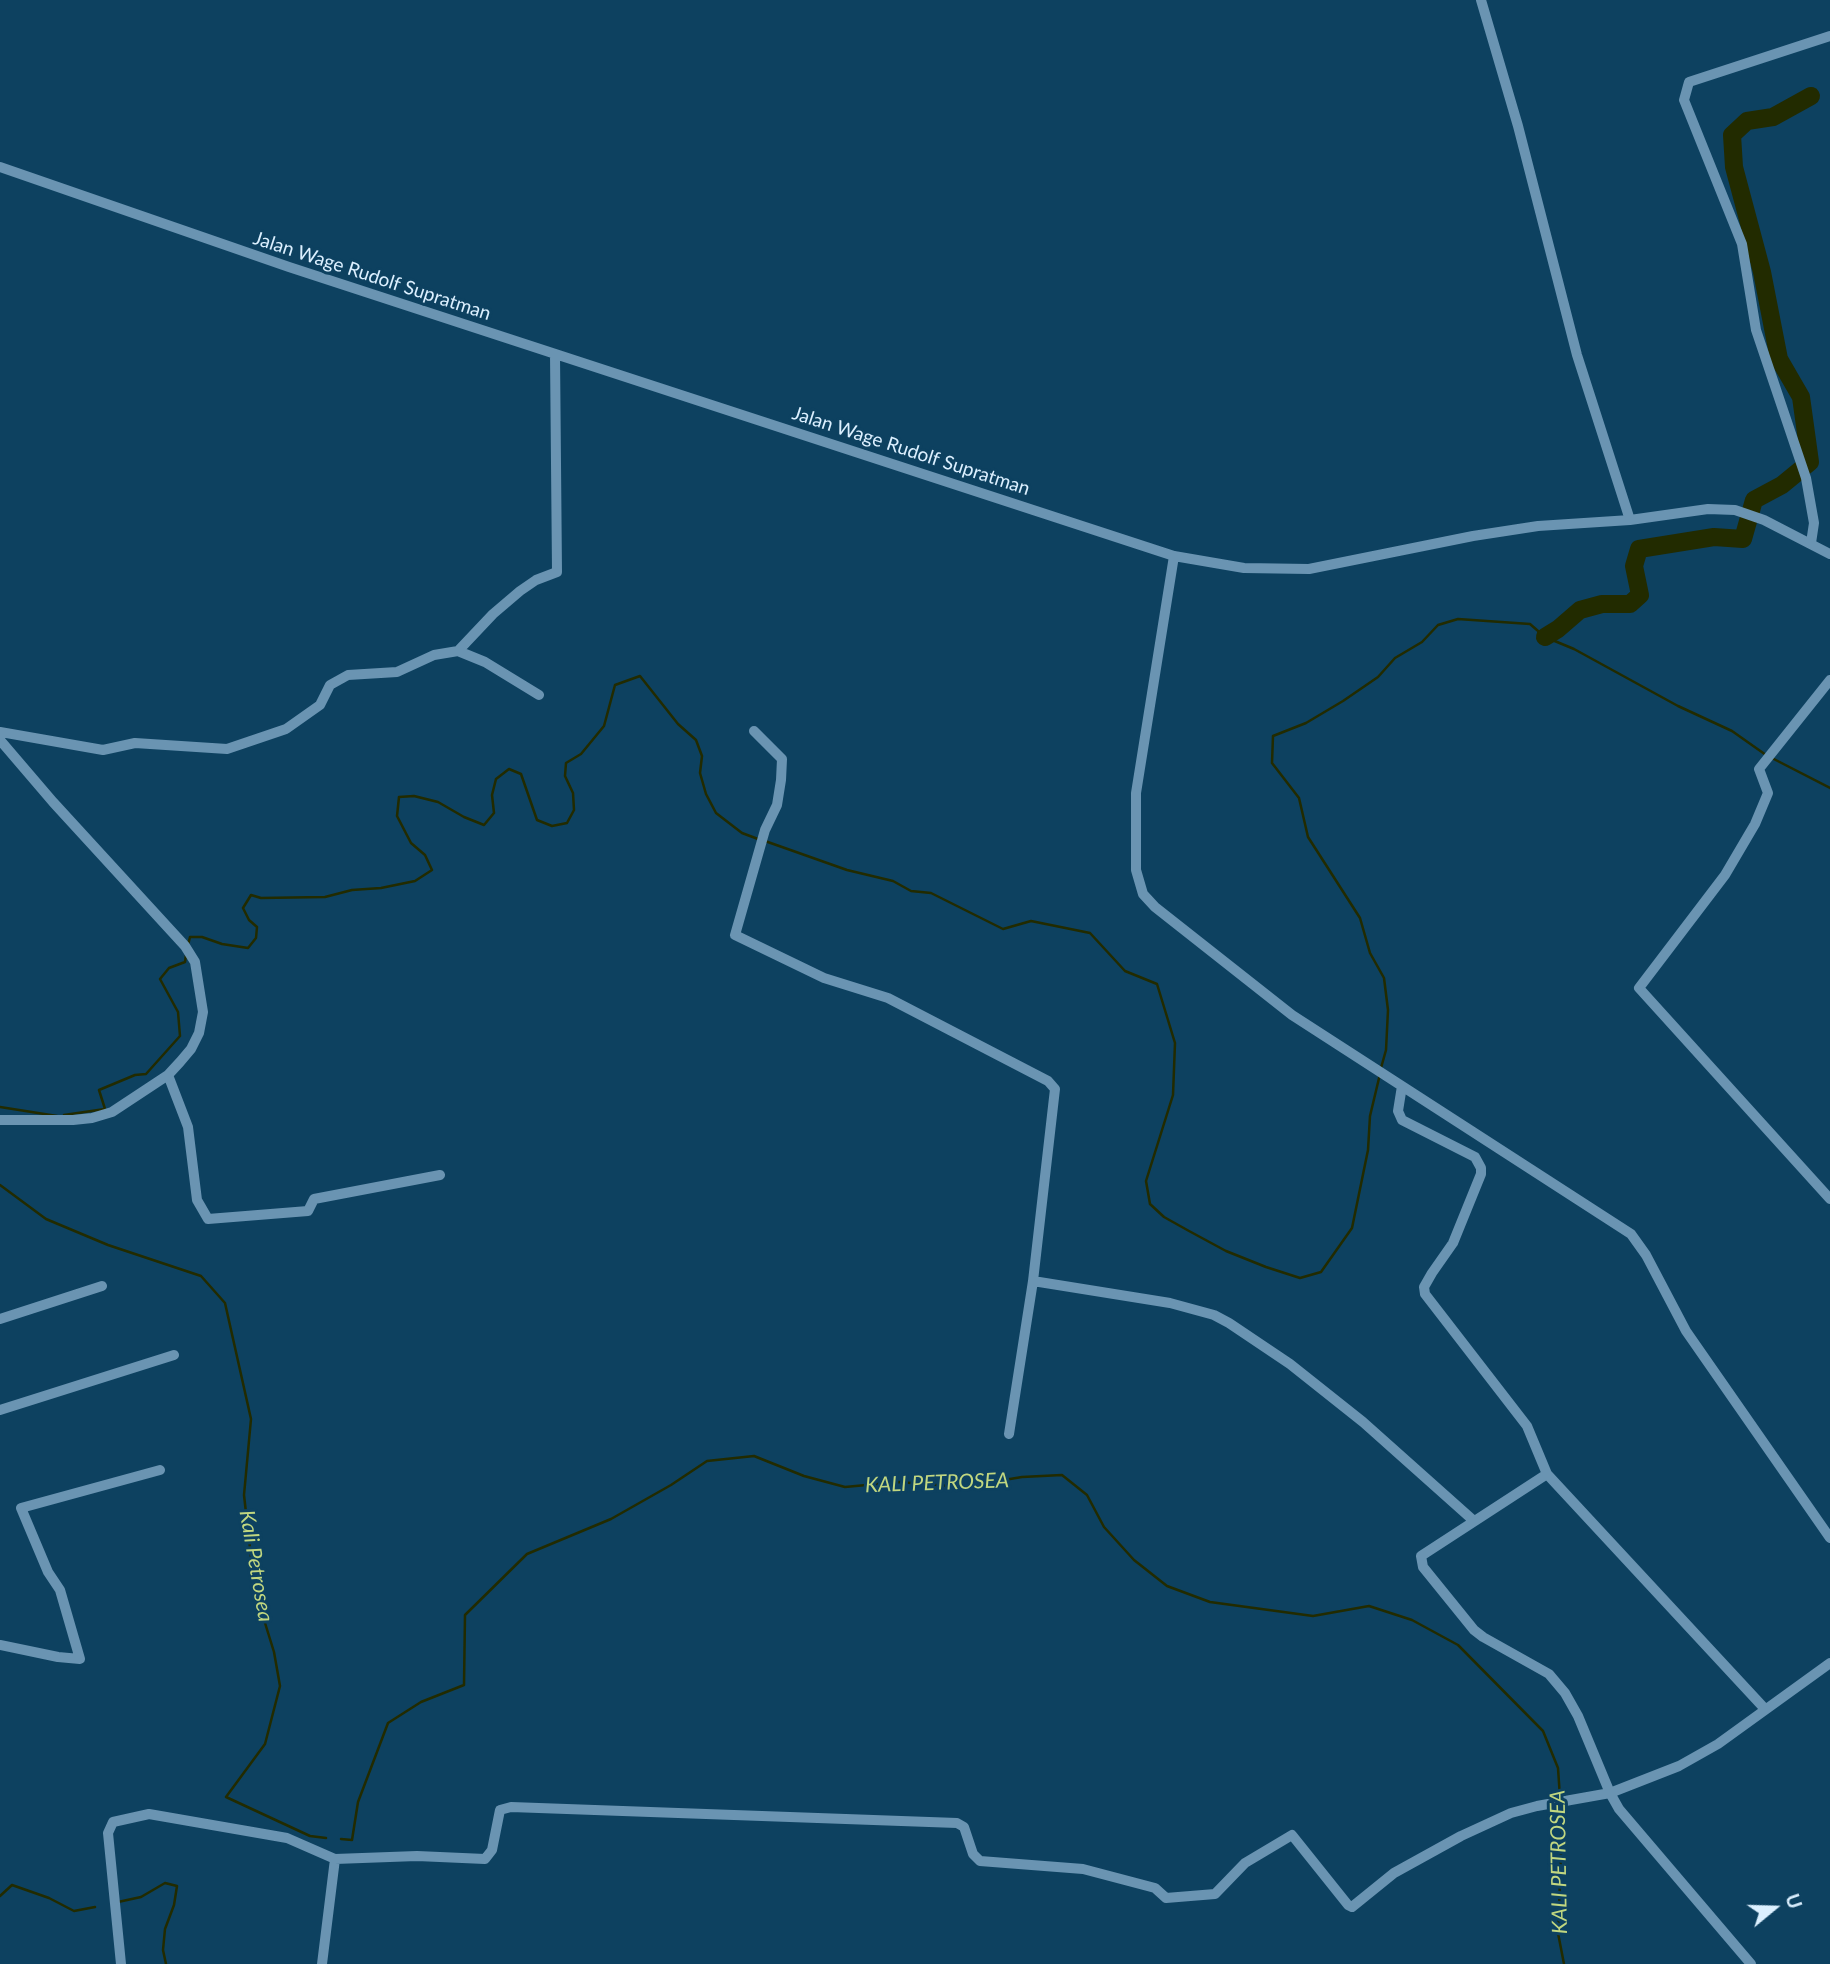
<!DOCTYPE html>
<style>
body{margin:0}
#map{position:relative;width:1830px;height:1964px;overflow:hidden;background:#0d4160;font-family:Lato,sans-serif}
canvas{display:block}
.north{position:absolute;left:1739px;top:1873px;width:70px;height:70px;-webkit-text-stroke:5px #0d4160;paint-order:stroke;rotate:71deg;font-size:19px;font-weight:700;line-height:28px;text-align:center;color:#dcf0ff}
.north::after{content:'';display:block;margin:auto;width:24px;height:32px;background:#dcf0ff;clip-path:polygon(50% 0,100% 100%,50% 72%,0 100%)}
</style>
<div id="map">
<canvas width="1830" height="1964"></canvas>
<div class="north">U</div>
</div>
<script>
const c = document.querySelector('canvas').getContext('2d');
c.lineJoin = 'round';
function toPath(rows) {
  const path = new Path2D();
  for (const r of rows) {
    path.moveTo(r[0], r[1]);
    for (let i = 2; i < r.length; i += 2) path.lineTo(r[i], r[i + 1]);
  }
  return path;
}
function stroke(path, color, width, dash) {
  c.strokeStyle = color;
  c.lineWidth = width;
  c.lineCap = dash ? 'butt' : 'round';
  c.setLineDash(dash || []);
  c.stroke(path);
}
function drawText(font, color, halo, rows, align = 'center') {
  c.font = font + ' Lato,sans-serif';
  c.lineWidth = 6;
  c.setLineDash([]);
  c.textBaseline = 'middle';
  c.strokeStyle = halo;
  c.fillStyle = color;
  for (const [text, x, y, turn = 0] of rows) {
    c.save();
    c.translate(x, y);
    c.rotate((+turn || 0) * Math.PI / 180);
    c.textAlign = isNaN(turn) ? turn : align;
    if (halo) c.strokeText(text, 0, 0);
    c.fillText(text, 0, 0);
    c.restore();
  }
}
const stream = toPath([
 [765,841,847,870,893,881,911,891,931,893,1003,929,1031,921,1090,933,1125,971,1157,984,1175,1043,1173,1095,1146,1181,1150,1204,1164,1217,1189,1231,1226,1251,1266,1267,1300,1278,1321,1272,1352,1228,1368,1150,1370,1116,1380,1074],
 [188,945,190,937,202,937,222,944,248,948,256,938,257,927,249,920,243,908,251,895,261,898,325,897,352,890,381,888,415,881,432,870,425,855,411,843,397,816,399,797,414,796,438,802,464,817,484,825,494,813,492,795,496,779,509,769,521,774,537,820,552,826,567,823,574,810,573,793,565,776,566,763,581,754,604,726,615,685,640,676,678,724,696,740,702,756,700,773,706,794,716,813,742,833,758,839],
 [1381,1068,1386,1050,1388,1010,1384,978,1370,953,1360,918,1308,837,1299,798,1272,763,1273,736,1306,723,1343,701,1378,677,1395,658,1422,642,1438,625,1458,619,1530,624,1545,637,1574,649,1678,706,1732,731,1766,755,1830,788],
 [0,1107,57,1116],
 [64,1115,105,1109,99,1090,135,1075,146,1074,180,1036,178,1012,160,979,169,968,185,962,186,955],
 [0,1185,46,1219,108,1245,201,1276,225,1303,251,1419,244,1495,251,1557,261,1610,274,1652,280,1686,265,1744,226,1797,310,1836,326,1838],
 [341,1839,352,1840,358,1802,388,1723,421,1702,464,1685,465,1615,527,1554,611,1519,671,1485,707,1461,754,1456,804,1476,845,1487,899,1482,962,1487,1022,1477,1062,1475,1087,1495,1104,1527,1134,1560,1167,1586,1210,1602,1313,1616,1369,1606,1412,1620,1458,1645,1543,1731,1558,1768,1562,1827,1558,1933,1564,1964],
 [0,1896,12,1885,49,1898,74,1911,95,1907],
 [118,1902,141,1897,165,1883,177,1886,174,1905,165,1929,163,1950,166,1964]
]);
const river = toPath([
 [1545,637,1558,629,1580,610,1602,604,1630,604,1640,595,1634,566,1639,549,1714,537,1743,539,1754,500,1782,485,1810,462,1801,397,1779,359,1762,272,1734,167,1732,135,1747,121,1773,117,1811,96]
]);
const street = toPath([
 [1481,0,1518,126,1577,355,1630,520],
 [0,167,289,267,1174,556,1244,568,1309,569,1473,536,1538,526,1630,520,1708,509,1735,510,1764,520,1830,554],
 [1811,543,1814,523,1806,478,1756,330,1742,244,1684,100,1689,82,1830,36],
 [1174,556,1136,793,1136,870,1143,894,1155,907,1292,1015,1631,1234,1646,1255,1686,1331,1830,1538],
 [458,651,493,614,520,591,536,580,557,572,555,354],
 [1830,680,1759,769,1768,793,1755,824,1725,875,1639,988,1830,1199],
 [754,731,782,759,781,780,777,805,765,830,735,935,824,978,888,998,1048,1081,1055,1089,1033,1281,1009,1434],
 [0,732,103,750,135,743,227,749,286,729,320,705,330,685,348,675,397,672,434,655,458,651,485,662,539,695],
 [0,740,53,802,185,946,195,962,203,1012,199,1033,191,1049,180,1062,168,1075,112,1112,92,1118,73,1120,0,1120],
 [168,1075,188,1127,197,1200,208,1219,308,1211,314,1199,440,1175],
 [1402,1086,1398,1111,1402,1120,1475,1157,1481,1168,1481,1174,1453,1243,1432,1273,1424,1287,1425,1294,1527,1426,1547,1474],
 [1033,1281,1170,1303,1214,1315,1229,1323,1290,1364,1363,1422,1474,1521],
 [0,1319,102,1286],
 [0,1410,174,1355],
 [0,1645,58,1657,80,1659,60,1590,48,1572,21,1508,160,1470],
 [121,1964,108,1833,113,1822,149,1814,287,1838,335,1859,417,1856,485,1859,492,1850,500,1810,511,1807,957,1823,964,1827,973,1854,980,1861,1083,1869,1155,1888,1166,1898,1215,1894,1245,1863,1292,1835,1348,1905,1352,1907,1394,1873,1461,1836,1511,1813,1537,1806,1610,1793,1679,1766,1718,1744,1830,1663],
 [322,1964,335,1859],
 [1751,1964,1619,1809,1610,1793,1578,1716,1565,1693,1549,1674,1483,1637,1474,1630,1423,1567,1421,1556,1547,1474,1765,1709]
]);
const streetNames = [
 ["Jalan Wage Rudolf Supratman",372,276,18],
 ["Jalan Wage Rudolf Supratman",911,451,18]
];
const waterNames = [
 ["KALI PETROSEA",937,1483,-2],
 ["Kali Petrosea",256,1566,80],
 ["KALI PETROSEA",1559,1862,-91]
];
stroke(stream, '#222b00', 2.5);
stroke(river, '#222b00', 18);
stroke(street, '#6a94b2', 10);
drawText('19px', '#dcf0ff', '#0d4160', streetNames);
drawText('italic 21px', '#c1d780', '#0d4160', waterNames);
</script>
